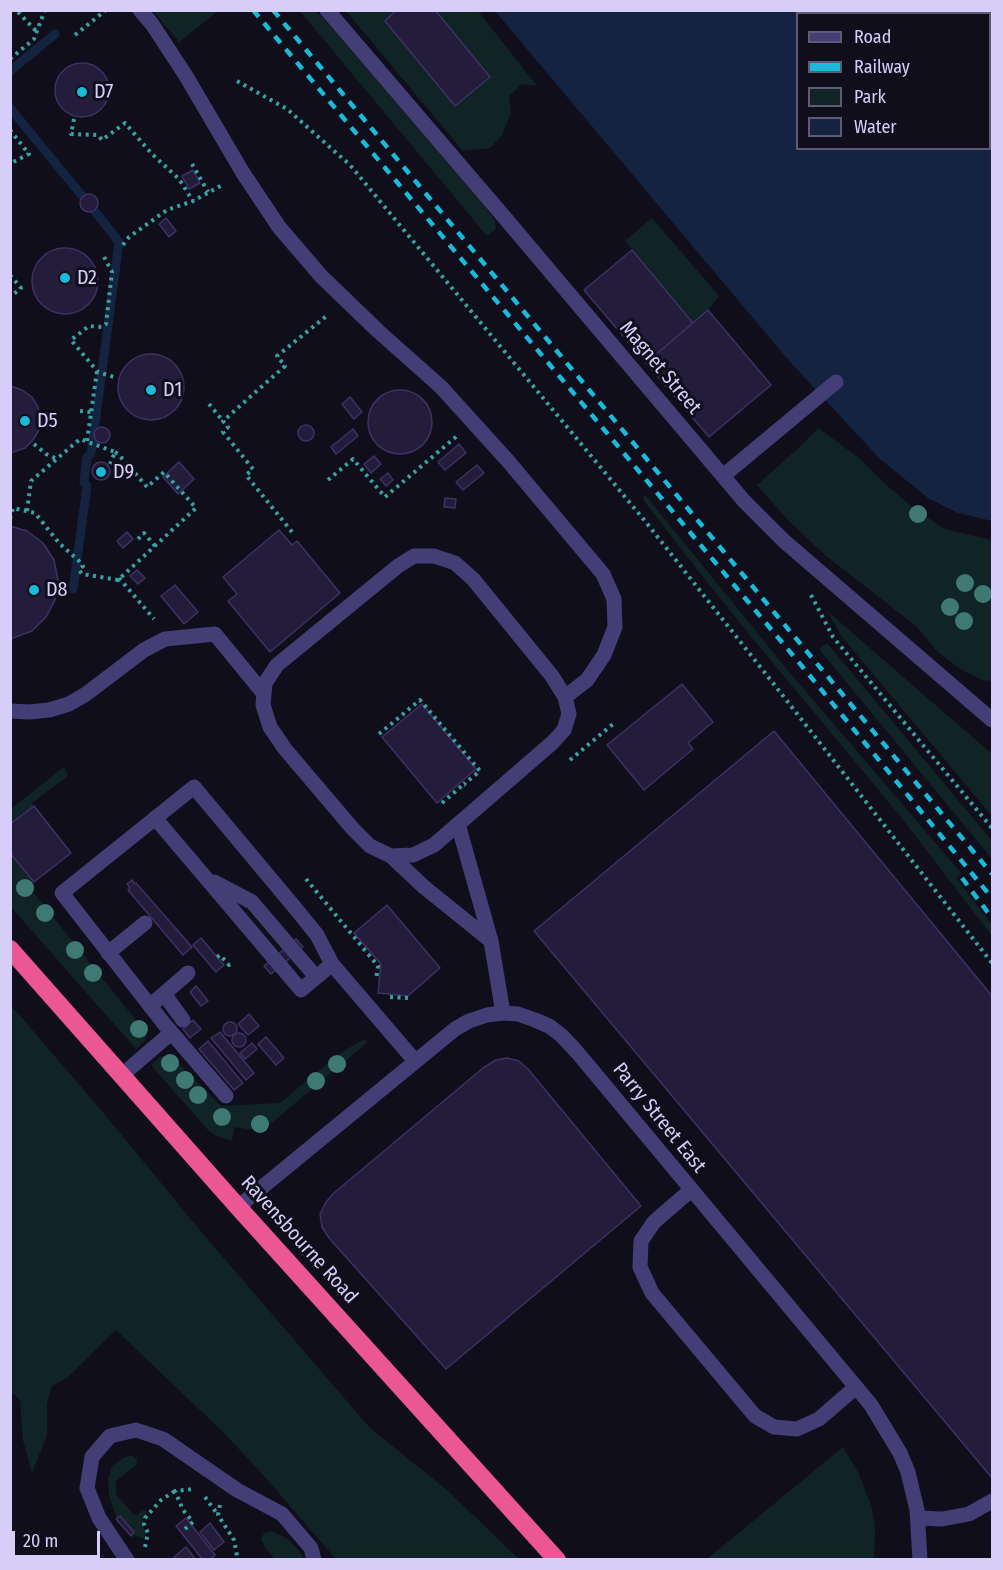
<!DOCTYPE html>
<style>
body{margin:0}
#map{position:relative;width:1003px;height:1570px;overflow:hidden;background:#110e1c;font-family:"Fira Sans Condensed",sans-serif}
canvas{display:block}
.frame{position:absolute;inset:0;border:12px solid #d6cef9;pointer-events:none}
.legend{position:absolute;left:796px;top:12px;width:195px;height:138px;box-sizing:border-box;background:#110e1c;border:2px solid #605b74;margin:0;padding:8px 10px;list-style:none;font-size:18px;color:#d6cef9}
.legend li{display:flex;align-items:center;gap:12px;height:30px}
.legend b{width:30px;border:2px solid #605b74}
.scale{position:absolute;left:12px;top:1531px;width:88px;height:27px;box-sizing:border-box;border:3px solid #d6cef9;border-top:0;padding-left:8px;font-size:18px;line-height:21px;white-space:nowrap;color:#d6cef9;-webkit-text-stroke:4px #110e1c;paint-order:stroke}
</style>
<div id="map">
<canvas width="1003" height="1570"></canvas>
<div class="frame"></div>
<ul class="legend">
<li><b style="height:8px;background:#433e75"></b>Road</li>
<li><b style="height:8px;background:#1abbda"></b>Railway</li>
<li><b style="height:16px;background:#112425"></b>Park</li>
<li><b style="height:16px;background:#132340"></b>Water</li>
</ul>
<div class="scale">20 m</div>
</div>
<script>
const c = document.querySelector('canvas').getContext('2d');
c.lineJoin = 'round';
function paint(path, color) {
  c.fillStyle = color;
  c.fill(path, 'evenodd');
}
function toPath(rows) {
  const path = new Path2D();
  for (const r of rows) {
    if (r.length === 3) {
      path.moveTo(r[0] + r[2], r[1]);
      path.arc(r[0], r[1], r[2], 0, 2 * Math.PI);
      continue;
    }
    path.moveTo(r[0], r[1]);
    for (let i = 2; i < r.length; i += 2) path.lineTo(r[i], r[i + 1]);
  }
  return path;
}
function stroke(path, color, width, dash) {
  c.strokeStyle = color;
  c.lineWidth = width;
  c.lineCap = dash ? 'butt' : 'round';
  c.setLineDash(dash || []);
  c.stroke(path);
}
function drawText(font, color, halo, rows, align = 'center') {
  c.font = font + ' "Fira Sans Condensed",sans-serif';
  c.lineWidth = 6;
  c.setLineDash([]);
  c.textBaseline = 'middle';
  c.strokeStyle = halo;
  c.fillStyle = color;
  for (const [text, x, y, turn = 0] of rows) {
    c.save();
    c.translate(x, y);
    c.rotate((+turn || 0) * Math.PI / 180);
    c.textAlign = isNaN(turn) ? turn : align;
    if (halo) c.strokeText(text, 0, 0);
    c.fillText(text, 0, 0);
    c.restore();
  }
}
const green = toPath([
 [153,11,218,11,179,42],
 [300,11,316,11,324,19,481,202,494,219,496,229,487,236],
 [346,11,478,11,537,86,522,84,509,96,511,113,502,135,490,148,463,151],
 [652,218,719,296,708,310,693,323,625,241],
 [818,428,858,457,883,482,911,506,944,529,992,540,992,681,982,680,962,670,938,652,916,626,825,555,788,520,757,485,804,443],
 [643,496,646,496,785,667,961,873,956,878,992,925,992,936,901,817,749,634,699,572,644,501],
 [827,611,992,754,992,816,842,637],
 [827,643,992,841,992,859,819,649],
 [64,767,68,776,32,803,34,806,11,824,11,809],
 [11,853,34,882,29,887,147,1034,145,1041,136,1049,11,907],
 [10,1004,101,1110,203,1234,370,1428,447,1490,519,1559,336,1559,257,1468,222,1431,116,1330,67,1378,52,1386,47,1404,47,1435,32,1473,23,1440,20,1400,10,1391],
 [364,1039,368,1042,262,1131,234,1127,232,1141,215,1135,208,1130,151,1065,160,1057,170,1055,221,1106,280,1103,339,1054],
 [843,1447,859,1474,872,1508,875,1528,874,1559,707,1559],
 [132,1455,137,1459,136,1465,116,1481,116,1494,133,1514,137,1515,142,1511,146,1510,146,1513,143,1518,142,1524,146,1534,143,1539,132,1534,134,1532,120,1516,117,1519,109,1495,108,1480,112,1466,123,1458],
 [272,1531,289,1540,301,1553,304,1559,275,1559,265,1548,261,1539,264,1533]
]);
const water = toPath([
 [495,11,992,11,992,521,958,513,928,498,880,459,790,362],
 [798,14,990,14,990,148,798,148]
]);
const stream = toPath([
 [10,71,55,34],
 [10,108,83,197],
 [73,589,87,486,84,482,87,457,91,454,119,242,94,210]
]);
const building = toPath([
 [397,10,435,10,490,77,455,106,385,21,397,10],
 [82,90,27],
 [193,170,200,183,189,189,182,176,193,170],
 [89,203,9],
 [166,218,176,231,169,237,159,224,166,218],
 [65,281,33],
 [632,250,693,323,646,363,584,290,632,250],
 [708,310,771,385,709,437,646,363,708,310],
 [151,387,33],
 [11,386,22,390,32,397,38,407,40,418,39,430,33,440,25,448,10,453,11,386],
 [400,422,32],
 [350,397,362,412,354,419,342,404,350,397],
 [306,433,8],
 [102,435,8],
 [353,429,358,436,336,454,331,447,353,429],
 [459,444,466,453,445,470,438,462,459,444],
 [374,456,381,464,371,473,364,464,374,456],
 [179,462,194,479,178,494,163,477,179,462],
 [101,471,9],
 [477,465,484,473,463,490,456,482,477,465],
 [388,473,393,480,386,486,380,479,388,473],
 [445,498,456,499,455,508,444,507,445,498],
 [10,526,27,531,43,543,54,560,58,580,55,600,46,617,32,631,10,639,10,526],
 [279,530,292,545,297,541,340,593,270,652,228,601,237,594,223,577,279,530],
 [127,532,133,539,123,548,117,541,127,532],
 [137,570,145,578,138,584,130,576,137,570],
 [175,585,198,612,184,624,161,596,175,585],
 [682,684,713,722,688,743,693,749,644,790,607,745,682,684],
 [422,704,476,769,437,803,382,737,422,704],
 [774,731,992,996,992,1478,534,931,774,731],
 [34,806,71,853,34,882,10,853,10,824,34,806],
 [132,880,135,884,136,883,192,947,183,955,128,890,130,888,127,884,132,880],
 [387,905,440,968,408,996,378,993,381,964,354,933,387,905],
 [201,938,224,965,216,972,193,945,201,938],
 [296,939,303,947,271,974,264,966,296,939],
 [196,986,208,1001,201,1006,190,992,196,986],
 [249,1014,259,1026,248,1035,238,1024,249,1014],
 [193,1020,201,1029,190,1038,183,1029,193,1020],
 [230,1029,7],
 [220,1032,254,1073,246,1080,211,1038,220,1032],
 [239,1040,7],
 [266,1037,284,1058,276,1065,258,1044,266,1037],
 [208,1041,243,1083,234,1090,199,1049,208,1041],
 [252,1043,257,1049,245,1059,240,1053,252,1043],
 [507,1058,519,1061,528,1069,641,1206,446,1369,329,1238,322,1227,320,1214,326,1202,334,1193,483,1068,496,1060,507,1058],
 [120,1516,134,1532,131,1536,116,1519,120,1516],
 [186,1518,215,1555,210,1560,203,1560,176,1526,186,1518],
 [210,1523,224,1542,214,1550,200,1532,210,1523],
 [186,1547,196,1560,177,1560,174,1557,186,1547]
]);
const path = toPath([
 [18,12,37,32],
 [75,35,106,10],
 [10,59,34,39,45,10],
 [237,81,287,109,350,165,645,521,780,692,992,963],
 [74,119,71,134,98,135,102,140,125,123,152,154,179,179,193,201],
 [10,130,29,154,11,163],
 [192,164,208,192],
 [123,245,129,237,167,210,193,201,224,184],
 [104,257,112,272,106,324,102,327,89,326,71,340,98,372,114,377],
 [10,275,21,288,10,297],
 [209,404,223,421],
 [80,411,91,412],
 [87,441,97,371],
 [34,444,46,454,57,459],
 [115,452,118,454,129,466],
 [328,480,353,459,385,497,457,436],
 [27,511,31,481,80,439,115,452,110,464],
 [10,519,13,508,35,513,59,543,80,562,83,566,79,570,82,574,118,580,196,508,164,472,147,487,129,466,113,471],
 [292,532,246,475,253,469,223,432,228,427,223,421,285,366,277,356,329,314],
 [138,539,144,533,155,546],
 [119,578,154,619],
 [811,595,833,637,992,828],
 [379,734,420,700,480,771,464,784],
 [570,760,613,724],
 [442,803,464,784,466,785],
 [306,879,378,966,376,980],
 [217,957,220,955,229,965,231,963],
 [390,997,408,998],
 [205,1497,218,1515],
 [220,1505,218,1515,234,1540,237,1556,236,1560],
 [185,1529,193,1522,183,1510,175,1491,194,1489],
 [145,1547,148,1533,144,1524,145,1518,161,1500,175,1491]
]);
const lane = toPath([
 [140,10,152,24,186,76,243,173,279,227,321,276,378,331,441,387,508,461,603,574,614,599,615,627,604,655,587,680,565,697],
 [723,476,836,382],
 [414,556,434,556,455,563,473,579,552,676,565,697,569,714,564,730,552,743,434,845,413,855,391,856,370,846,353,829,285,749,270,727,263,705,265,683,277,665,398,566,414,556],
 [10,711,29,712,49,710,69,704,86,694,144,650,165,639,215,634,264,694],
 [155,818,301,990,332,964],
 [458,824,491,941],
 [391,856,424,887,491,941,503,1013],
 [214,882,252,902,316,977],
 [108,953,145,923],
 [164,994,183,1020],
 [150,1006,188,973],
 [122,1075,171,1033],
 [226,1096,165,1025,62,893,194,787,296,909,317,935,332,964,415,1061],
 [691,1190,654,1222,641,1241,640,1267,652,1293,755,1416,774,1427,797,1429,819,1419,856,1387],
 [918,1518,942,1519,969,1514,992,1501],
 [127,1560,99,1518,87,1488,92,1457,110,1436,136,1430,163,1439,237,1490,282,1514,311,1548,314,1560]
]);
const street = toPath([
 [327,10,505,218,744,501,784,541,992,720],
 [238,1207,438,1043,455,1029,469,1021,487,1015,503,1013,518,1014,535,1020,549,1026,561,1035,577,1052,871,1405,900,1453,908,1472,917,1510,920,1560]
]);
const highway = toPath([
 [10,949,238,1207,557,1560]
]);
const rail = toPath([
 [253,10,801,665,992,898],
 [273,10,992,874],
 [962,878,992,918]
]);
const trees = [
 [918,514],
 [965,583],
 [983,594],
 [950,607],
 [964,621],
 [25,888],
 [45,913],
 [75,950],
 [93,973],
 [139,1029],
 [170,1063],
 [337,1064],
 [185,1080],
 [316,1081],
 [198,1095],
 [222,1117],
 [260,1124]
];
const markers = [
 [82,92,6,"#1abbda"],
 [65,278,6,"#1abbda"],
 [151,390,6,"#1abbda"],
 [25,421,6,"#1abbda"],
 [101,472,6,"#1abbda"],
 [34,590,6,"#1abbda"]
];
const poiNames = [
 ["D7",94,92],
 ["D2",77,278],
 ["D1",163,390],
 ["D5",37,421],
 ["D9",113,472],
 ["D8",46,590]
];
const streetNames = [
 ["Magnet Street",660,368,50],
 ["Parry Street East",659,1118,51],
 ["Ravensbourne Road",299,1240,48]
];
paint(green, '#112425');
paint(water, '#132340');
stroke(stream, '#132340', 9);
paint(building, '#241c3b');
stroke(building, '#3e3164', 1.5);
stroke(path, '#3aa1a1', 4, [3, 4.5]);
stroke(lane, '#433e75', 15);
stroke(street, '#433e75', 15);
stroke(highway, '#eb5795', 18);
stroke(rail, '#1abbda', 4.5, [9, 8]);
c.fillStyle = '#3f7973';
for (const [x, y] of trees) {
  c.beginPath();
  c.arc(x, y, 9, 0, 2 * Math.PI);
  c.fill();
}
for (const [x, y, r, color] of markers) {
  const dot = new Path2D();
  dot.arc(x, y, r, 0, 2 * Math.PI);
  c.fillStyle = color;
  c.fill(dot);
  stroke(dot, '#110e1c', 2);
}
drawText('20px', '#d6cef9', '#110e1c', poiNames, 'left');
drawText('20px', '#d6cef9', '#110e1c', streetNames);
</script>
